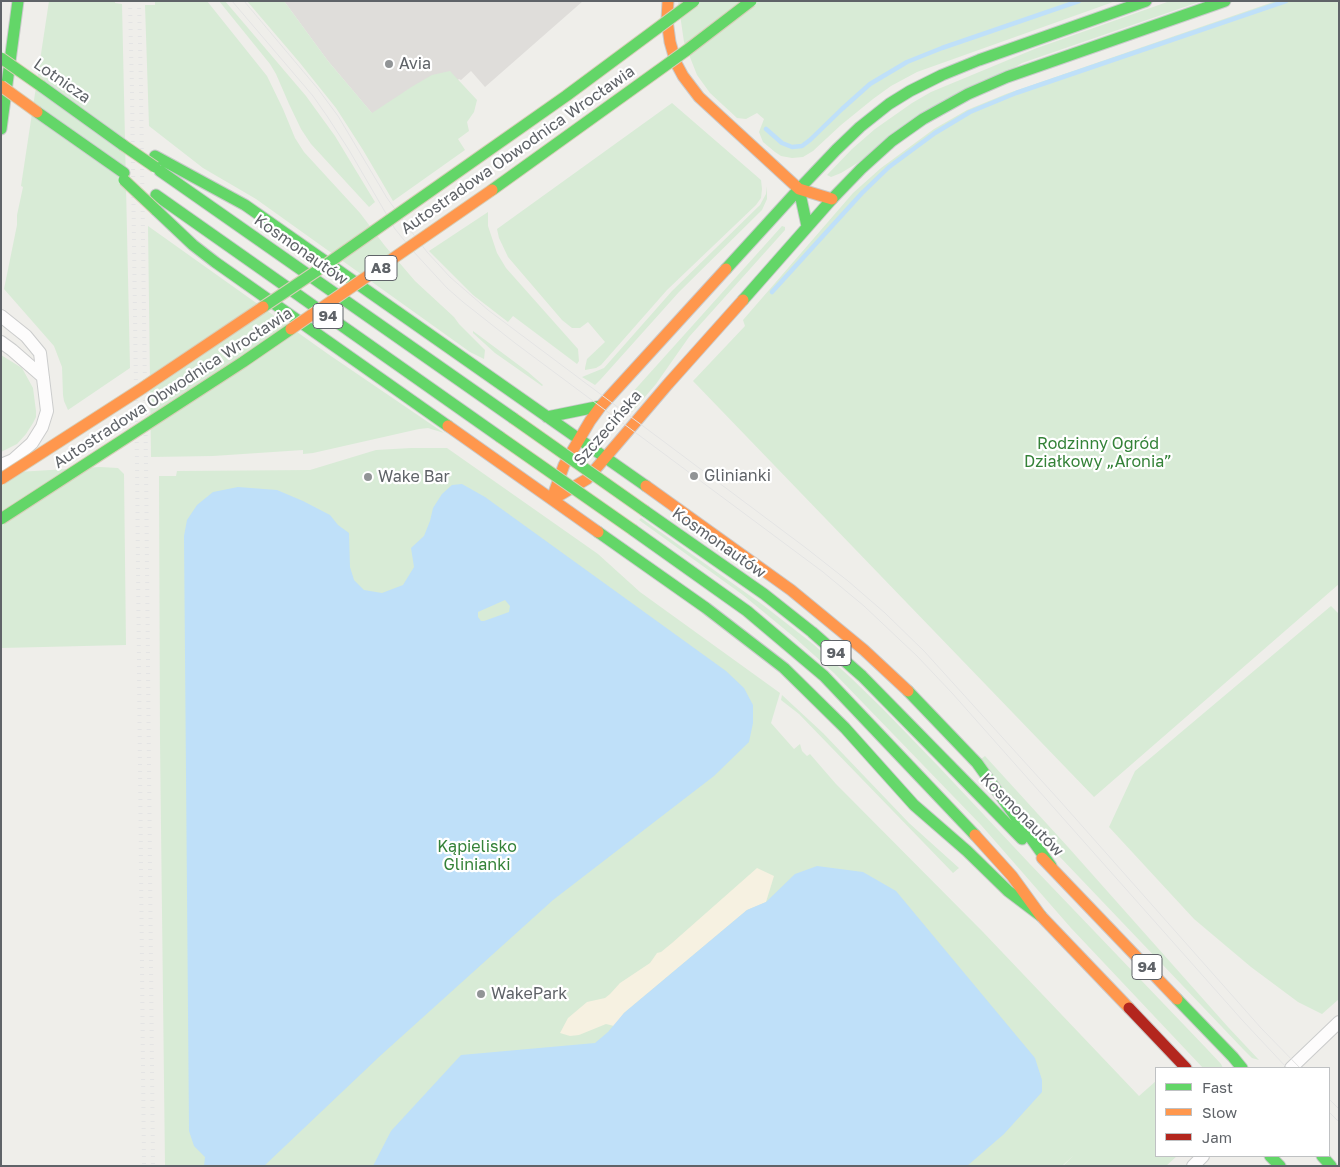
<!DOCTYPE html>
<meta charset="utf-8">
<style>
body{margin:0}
#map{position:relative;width:1340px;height:1167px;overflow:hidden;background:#efeeea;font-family:"Golos Text",sans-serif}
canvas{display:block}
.frame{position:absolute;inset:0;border:2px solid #5f6368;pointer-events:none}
.legend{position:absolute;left:1155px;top:1067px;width:175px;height:90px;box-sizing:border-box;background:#fff;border:1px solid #bfc1c3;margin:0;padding:6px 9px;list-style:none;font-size:15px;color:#5f6368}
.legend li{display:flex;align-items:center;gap:10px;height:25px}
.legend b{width:25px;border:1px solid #bfc1c3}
</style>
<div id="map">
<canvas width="1340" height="1167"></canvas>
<div class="frame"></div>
<ul class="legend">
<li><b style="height:6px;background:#63d668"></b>Fast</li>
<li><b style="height:6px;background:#ff974d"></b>Slow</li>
<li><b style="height:6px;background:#b3261e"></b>Jam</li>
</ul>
</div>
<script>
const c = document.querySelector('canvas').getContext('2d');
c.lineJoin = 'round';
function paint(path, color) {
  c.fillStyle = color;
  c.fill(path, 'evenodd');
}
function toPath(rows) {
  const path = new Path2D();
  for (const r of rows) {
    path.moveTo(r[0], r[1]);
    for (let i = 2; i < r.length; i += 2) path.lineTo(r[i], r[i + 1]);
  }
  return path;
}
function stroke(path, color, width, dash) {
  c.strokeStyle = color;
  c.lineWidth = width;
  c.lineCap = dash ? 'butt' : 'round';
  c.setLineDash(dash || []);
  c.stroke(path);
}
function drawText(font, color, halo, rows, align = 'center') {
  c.font = font + ' "Golos Text",sans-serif';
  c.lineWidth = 4.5;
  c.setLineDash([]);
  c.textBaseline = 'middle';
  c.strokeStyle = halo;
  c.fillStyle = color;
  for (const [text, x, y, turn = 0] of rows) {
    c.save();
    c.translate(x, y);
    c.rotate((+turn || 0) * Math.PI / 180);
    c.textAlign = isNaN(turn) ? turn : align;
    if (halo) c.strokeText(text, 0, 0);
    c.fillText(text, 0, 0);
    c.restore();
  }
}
const industrial = toPath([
 [284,1,583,1,485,87,471,71,461,80,459,79,392,137,328,61]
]);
const green = toPath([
 [49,1,115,1,115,3,122,4,130,368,68,410,64,401,63,395,62,367,54,346,4,289,17,225,17,215,23,187,21,186],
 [155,1,207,1,267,76,283,109,295,138,304,152,360,213,385,246,415,281,454,317,459,324,485,350,484,359,470,352,256,199,203,168,149,126,145,5,155,5],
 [219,1,225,1,306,96,335,136,375,202,369,207,311,144,301,129,289,104,276,74,270,64],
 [247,1,284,1,328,61,372,113,413,86,432,75,450,71,477,100,474,112,467,122,469,131,458,139,465,150,393,201,363,150,336,108,300,63],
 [678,1,1116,1,917,72,891,86,873,99,841,125,813,151,803,157,792,158,781,156,775,152,763,142,759,132,764,119,757,113,746,119,737,118,710,93,697,75,684,42],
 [1170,1,1202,1,1022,63,841,173,831,177,827,175,852,149,875,129,912,103,931,92,1037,48],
 [1276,1,1339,1,1339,584,1094,797,693,381,745,326,743,320,853,193,881,168,934,129,967,110,1006,94],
 [672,103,761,180,762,189,761,198,756,205,667,290,601,365,596,368,585,370,585,368,587,359,605,342,588,322,580,328,572,328,562,320,508,257,499,238,497,229],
 [767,186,767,199,762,210,679,292,601,379,595,385,582,377,604,368,672,291,760,205,766,194],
 [488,212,488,226,497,253,506,268,578,349,579,361,577,364,513,316,508,322,473,295,429,251],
 [148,226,328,354,444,433,428,428,419,429,313,453,303,454,303,450,213,456,151,457],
 [782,226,785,227,785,230,689,337,656,384,632,412,623,406,622,404],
 [473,331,528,372,543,385,542,386,495,353,473,333],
 [1,355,22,368,33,388,36,411,36,417,33,423,26,434,17,444,1,452],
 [411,448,447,448,598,554,640,592,780,693,771,723,794,749,800,744,802,751,807,756,810,754,836,784,983,932,1139,1096,1156,1081,1156,1156,1177,1156,1166,1166,1063,1166,1073,1156,1062,1166,165,1166,160,742,159,476,176,476,177,471,310,470,376,450],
 [100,467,118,468,124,474,126,645,1,648,1,473],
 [641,518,763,605,813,644,850,677,882,708,940,768,1028,862,1207,1049,1221,1064,1223,1068,1203,1068,1071,928,981,825,834,673,794,637,743,595,639,520],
 [1331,606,1339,614,1339,999,1322,1014,1298,1002,1251,967,1194,919,1109,827,1135,771],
 [782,695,823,733,909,823,959,868,953,873,799,714,781,700],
 [985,756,1068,847,1228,1027,1259,1060,1252,1058,1243,1049,1039,835,981,759]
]);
const sand = toPath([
 [757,868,774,876,766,902,747,910,624,1013,614,1026,606,1024,579,1035,570,1036,560,1033,568,1018,587,1002,605,998,610,994,620,983,650,963,657,953,661,952,672,943]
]);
const water = toPath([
 [462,484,485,497,726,671,744,688,753,705,753,723,749,742,714,776,553,900,380,1056,264,1166,204,1166,205,1157,194,1146,189,1131,184,536,187,520,197,505,213,492,238,487,277,490,303,501,330,515,338,525,349,533,350,567,354,580,364,590,382,593,403,585,414,567,411,548,424,536,430,521,433,508,442,494,452,485],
 [505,600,510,606,509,612,484,621,481,621,478,617,478,612],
 [817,866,863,872,896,891,1035,1058,1042,1080,1042,1092,1004,1134,967,1166,373,1166,391,1131,461,1055,595,1043,608,1032,624,1013,747,910,766,902,795,874]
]);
const stream = toPath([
 [766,129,782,143,792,147,802,146,810,140,842,109,870,84,907,62,942,48,1079,1],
 [772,292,862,193,889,167,935,133,970,112,1016,93,1286,1]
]);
const street = toPath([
 [1,316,26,336,40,353,47,411,42,427,32,443,13,460,1,465],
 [1,342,12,350,43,377],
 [1291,1068,1339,1022],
 [1193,1166,1203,1156]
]);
const fast = toPath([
 [41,86,123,145],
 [37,112,124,173],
 [1,129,18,1],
 [155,156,245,205,646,486],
 [160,171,513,418],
 [799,189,807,226],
 [799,189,836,150,860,127,889,104,910,91,942,75,979,60,1146,1],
 [156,195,500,437],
 [832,199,861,169,892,141,923,119,968,94,1007,77,1225,1],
 [156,210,193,245,215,262,448,426],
 [726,269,799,189],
 [743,300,832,199],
 [547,417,601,406],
 [645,511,764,594,812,632,862,676,1022,839],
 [633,530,747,611,824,676,975,835],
 [598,532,706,608,784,668,845,728,914,805,967,851,1008,891,1041,916],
 [908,691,977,763,1051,866],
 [1177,999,1233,1057,1242,1068],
 [1270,1156,1280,1166],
 [1322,1156,1331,1166]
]);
const slow = toPath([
 [668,1,667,20,670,42,676,63,683,76,699,97,799,189,832,199],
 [448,426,598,532],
 [646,486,791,590,864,650,908,691],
 [554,493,564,465,590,421,601,406,726,269],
 [560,495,587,479,668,384,743,300],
 [975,835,1012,876,1041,916,1129,1008],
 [1042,858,1177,999]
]);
const jam = toPath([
 [1129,1008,1186,1068]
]);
const tram = toPath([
 [232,1,313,96,327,116,349,150,395,229,413,251,447,288,463,302,515,343,823,572,864,606,917,656,952,693,1243,1021,1287,1068],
 [244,1,318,89,338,116,387,198,407,226,427,252,450,277,488,310,806,548,848,581,885,613,924,651,1060,801,1261,1028,1300,1068],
 [1329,1099,1339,1109],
 [1329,1112,1339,1122]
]);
const rail = toPath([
 [130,1,132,91,137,465,144,1166],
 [139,1,141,88,146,465,153,1166]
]);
const fastBridge = toPath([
 [1,58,41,86],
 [123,145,155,167],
 [124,180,156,210],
 [492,190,687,50,751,1],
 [263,307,324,266,566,96,694,1],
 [513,418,645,511],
 [500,437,633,530],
 [1,519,243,362,291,329]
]);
const slowBridge = toPath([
 [1,86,37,112],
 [291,329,492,190],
 [1,479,141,389,263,307]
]);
const markers = [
 [389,64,5,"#919496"],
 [694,476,5,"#919496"],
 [368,477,5,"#919496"],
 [481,994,5,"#919496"]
];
const shields = [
 [381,268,32],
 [328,316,30],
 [836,653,30],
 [1147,967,30]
];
const shieldNames = [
 ["A8",381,268],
 ["94",328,316],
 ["94",836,653],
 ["94",1147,967]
];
const poiNames = [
 ["Avia",399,64],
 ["Glinianki",704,476],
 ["Wake Bar",378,477],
 ["WakePark",491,994]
];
const streetNames = [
 ["Lotnicza",62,81,35],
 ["Autostradowa Obwodnica Wrocławia",518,150,-35],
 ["Kosmonautów",301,250,35],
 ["Autostradowa Obwodnica Wrocławia",173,388,-33],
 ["Szczecińska",608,428,-49],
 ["Kosmonautów",719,543,35],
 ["Kosmonautów",1022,815,45]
];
const parkNames = [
 ["Rodzinny Ogród",1098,444],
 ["Działkowy „Aronia”",1098,462],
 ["Kąpielisko",477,847],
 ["Glinianki",477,865]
];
paint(industrial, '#dfddda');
paint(green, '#d8ebd6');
paint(sand, '#f6f1e1');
paint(water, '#bfe0f9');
stroke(stream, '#bfe0f9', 4.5);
stroke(street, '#cbcccc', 14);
stroke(fast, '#cacacb', 13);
stroke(slow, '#cacacb', 13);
stroke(jam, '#cacacb', 13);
stroke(street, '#fdfcfc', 12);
stroke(fast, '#63d668', 11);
stroke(slow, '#ff974d', 11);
stroke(jam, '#b3261e', 11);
stroke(tram, '#e4e4e4', 1);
stroke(rail, '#e4e4e4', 4, [1, 6]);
stroke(fastBridge, '#d7ceb8', 13, []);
stroke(slowBridge, '#d7ceb8', 13, []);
stroke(fastBridge, '#63d668', 11);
stroke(slowBridge, '#ff974d', 11);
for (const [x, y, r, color] of markers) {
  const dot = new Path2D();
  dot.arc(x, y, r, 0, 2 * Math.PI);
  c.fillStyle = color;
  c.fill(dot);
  stroke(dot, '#fff', 2);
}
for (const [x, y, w] of shields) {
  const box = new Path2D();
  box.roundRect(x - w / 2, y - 12.5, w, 25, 4);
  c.fillStyle = '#fff';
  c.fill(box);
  stroke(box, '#5f6368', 1);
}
drawText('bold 15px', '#5f6368', null, shieldNames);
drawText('16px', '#5f6368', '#fff', poiNames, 'left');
drawText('16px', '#5f6368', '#fff', streetNames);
drawText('16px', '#348238', '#fff', parkNames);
</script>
